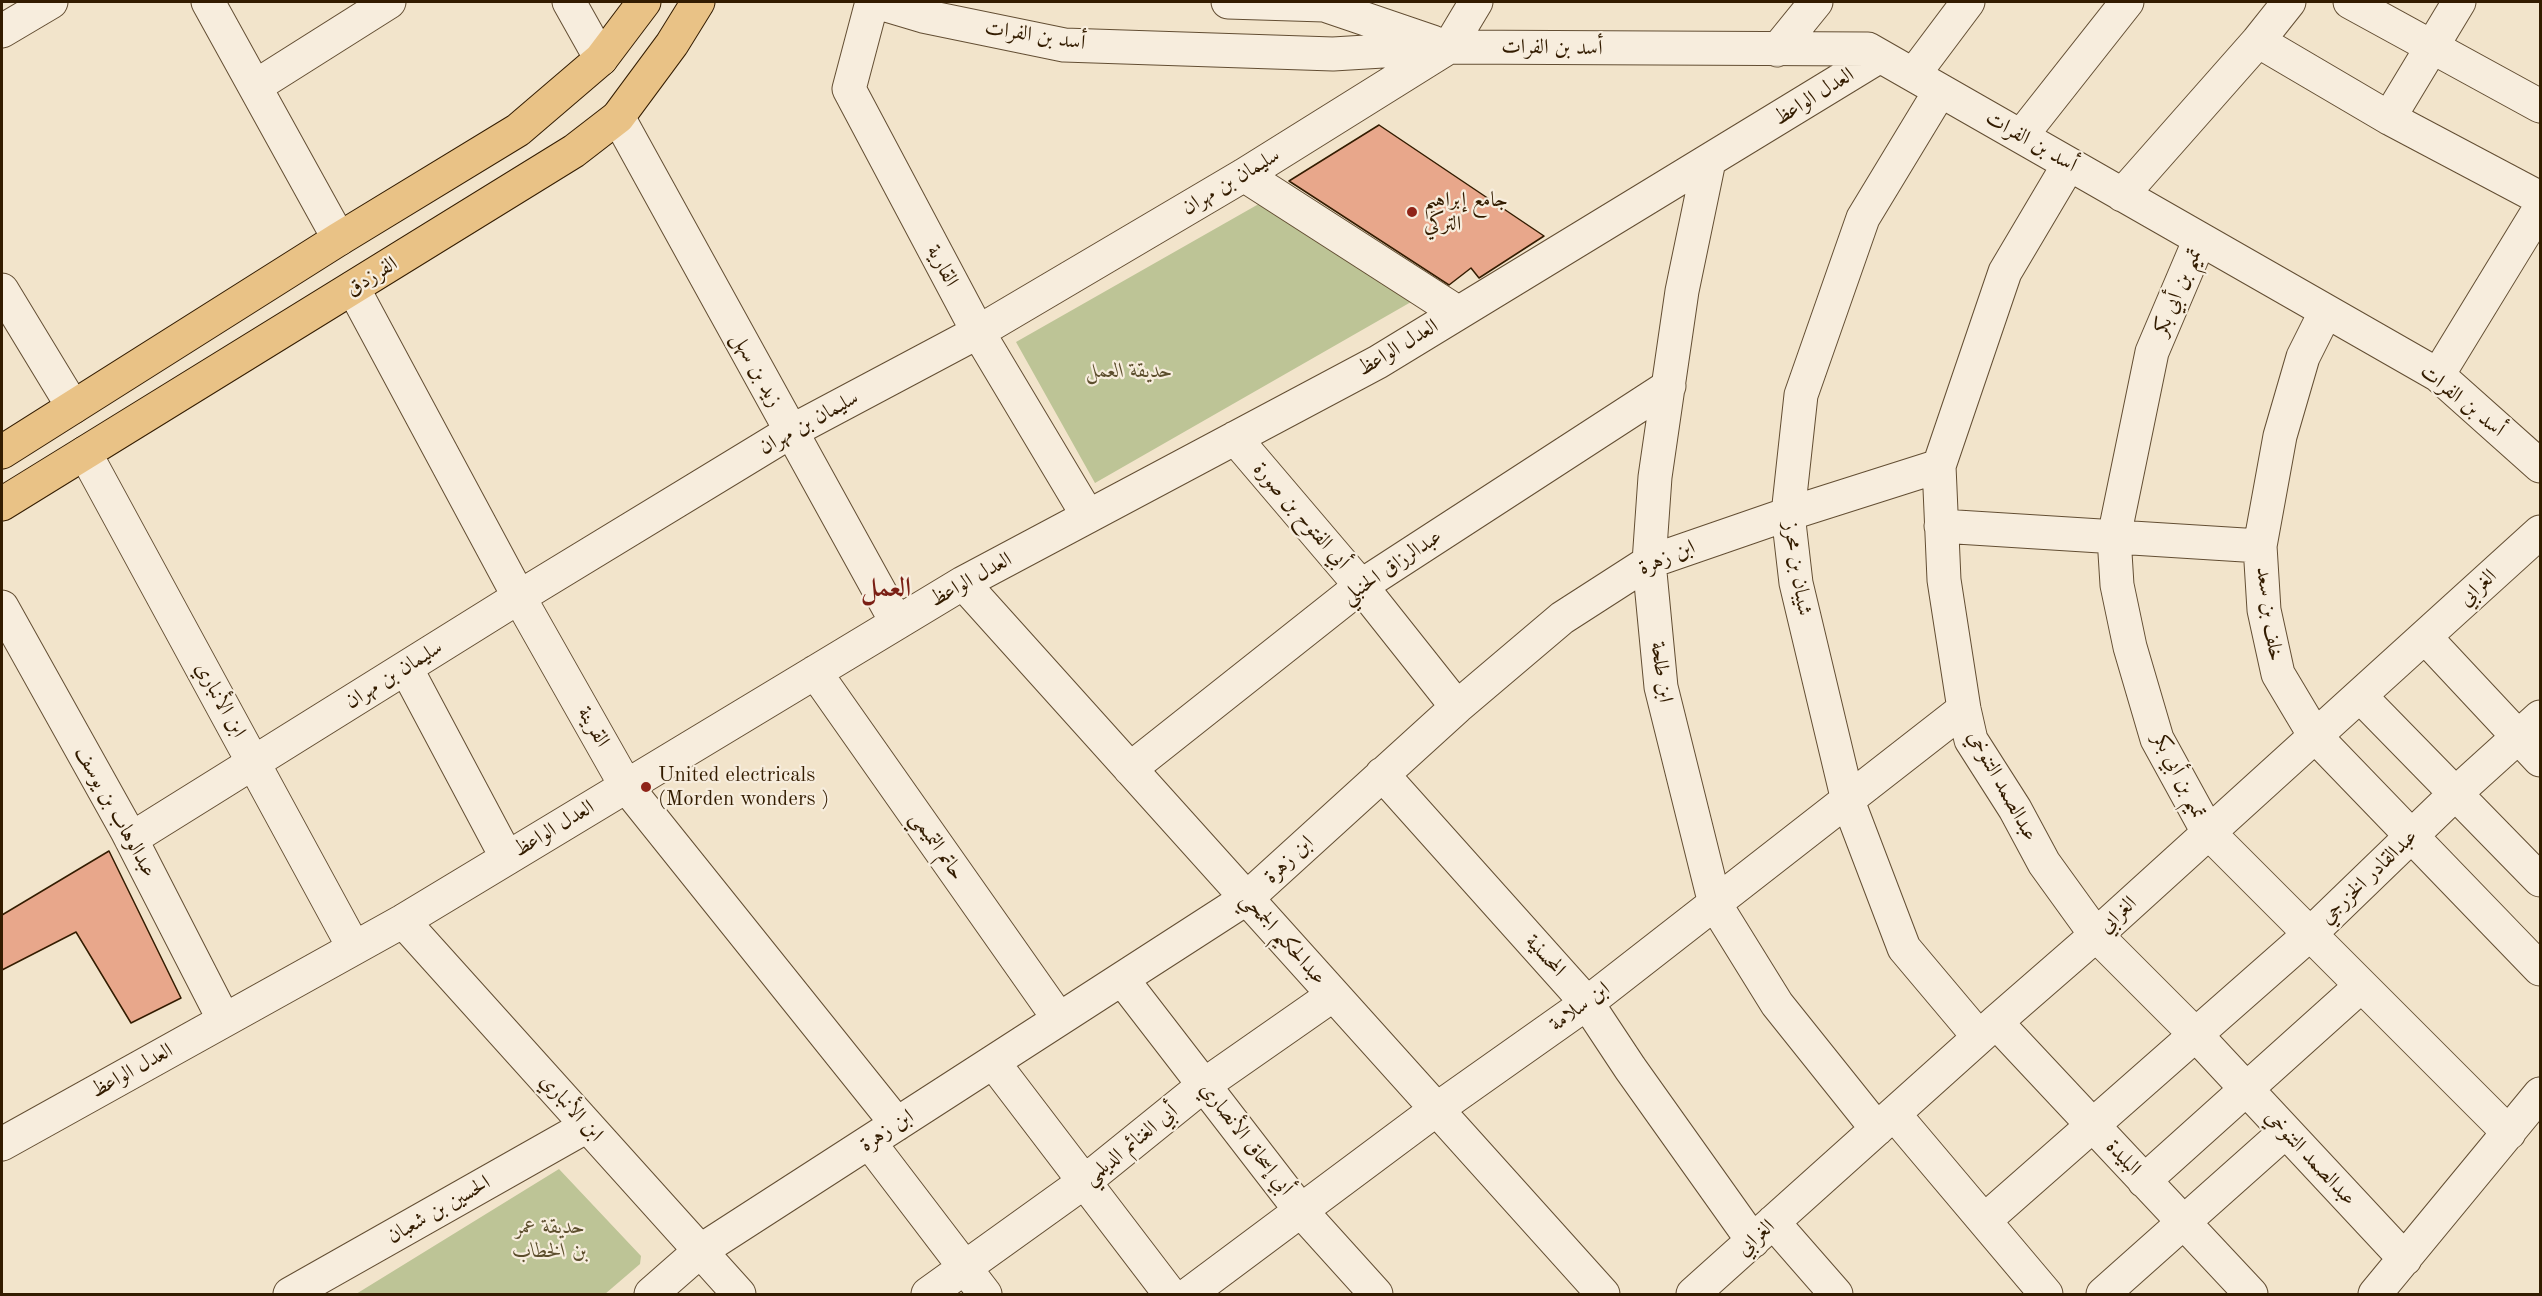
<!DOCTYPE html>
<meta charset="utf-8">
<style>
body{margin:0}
#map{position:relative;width:2542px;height:1296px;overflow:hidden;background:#f2e4cb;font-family:"Old Standard TT",serif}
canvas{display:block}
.frame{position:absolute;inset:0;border:3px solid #331c00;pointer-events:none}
</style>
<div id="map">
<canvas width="2542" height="1296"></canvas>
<div class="frame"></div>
</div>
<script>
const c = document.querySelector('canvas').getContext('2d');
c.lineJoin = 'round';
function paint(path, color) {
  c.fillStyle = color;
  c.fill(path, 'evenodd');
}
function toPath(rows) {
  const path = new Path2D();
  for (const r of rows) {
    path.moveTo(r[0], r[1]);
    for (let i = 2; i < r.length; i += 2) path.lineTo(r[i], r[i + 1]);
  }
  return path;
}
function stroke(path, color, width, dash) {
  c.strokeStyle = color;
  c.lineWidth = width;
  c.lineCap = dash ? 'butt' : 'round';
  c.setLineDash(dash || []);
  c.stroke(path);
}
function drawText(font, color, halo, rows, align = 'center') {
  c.font = font + ' "Old Standard TT",Amiri,serif';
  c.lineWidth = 4.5;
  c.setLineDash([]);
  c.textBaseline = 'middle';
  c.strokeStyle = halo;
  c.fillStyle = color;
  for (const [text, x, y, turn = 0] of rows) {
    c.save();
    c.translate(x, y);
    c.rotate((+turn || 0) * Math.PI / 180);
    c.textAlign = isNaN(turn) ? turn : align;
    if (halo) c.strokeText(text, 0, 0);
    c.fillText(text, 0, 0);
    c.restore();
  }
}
const green = toPath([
 [1264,201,1418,298,1095,483,1016,342],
 [559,1169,641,1256,640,1264,605,1294,356,1294]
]);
const building = toPath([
 [1379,125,1544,236,1479,278,1471,268,1449,285,1289,181,1379,125],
 [109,851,181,998,131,1023,76,932,2,970,2,915,109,851]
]);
const minor = toPath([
 [208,2,339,239],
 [569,2,601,59],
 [872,2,849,89,978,332,1088,516],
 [876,2,923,16,1064,45,1333,54,1449,47,1868,49,2438,375,2540,466],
 [1228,2,1324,5,1433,42],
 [2350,2,2540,106],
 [2,31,51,2],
 [2258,41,2389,118,2540,198],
 [1777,50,1816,2],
 [1914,74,1968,2],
 [256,86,389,2],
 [1940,91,1863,218,1801,395,1788,514,1796,583,1848,801,1904,948,1979,1037],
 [618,117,897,623],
 [2389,118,2459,2],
 [2022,135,2127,2],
 [1709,161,1682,291,1655,477,1649,562,1661,687,1715,904,1777,1004,1877,1129],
 [2069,164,2005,272,1939,466,1944,580,1964,709,1971,740,2015,809,2044,863,2096,935,2196,1035,2405,1259],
 [1244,175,1457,312],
 [2122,195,2258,41,2289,2],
 [2200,239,2152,352,2114,537,2117,585,2130,647,2157,739,2208,832,2509,1133],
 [353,288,519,597,626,786,897,1124],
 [2,290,73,407],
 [2326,311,2303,357,2280,436,2260,546,2264,610,2278,674,2315,736,2540,969],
 [2438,375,2540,208],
 [1235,438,1361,586,1457,707],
 [85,453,354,948],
 [1941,526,2260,546],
 [963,583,1603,1294],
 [2,607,127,831,224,1020],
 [2425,637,2540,760],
 [406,668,507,858],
 [815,672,1059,1019],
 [2360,696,2540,880],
 [1130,769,1361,586,1669,386],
 [1382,774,1587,1003,1630,1068,1753,1241],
 [131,839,519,597,790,432,978,332,1244,175,1449,47,1476,2],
 [403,921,739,1294],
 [1122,979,1301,1211,1376,1294],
 [1996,1022,2251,1294],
 [993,1062,1170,1294],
 [1894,1114,2046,1294],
 [869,1142,985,1294],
 [2,1144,403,921,963,583,1378,362,1880,56],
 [2144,1181,2361,986],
 [1985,1220,2310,934,2456,793,2540,717],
 [1773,1222,1836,1294],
 [290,1294,587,1126],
 [651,1294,700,1251,1247,898,1457,707,1562,618,1649,562,1788,514,1939,466],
 [928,1294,1084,1182,1204,1085,1333,995],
 [1189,1294,1437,1109,1587,1003,1964,709],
 [1693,1294,1996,1022,2096,935,2540,532],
 [2103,1294,2285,1132],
 [2375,1294,2540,1094]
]);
const major = toPath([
 [2,452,339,239,518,130,601,59,644,2],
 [2,504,574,151,618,117,672,44,698,2]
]);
const markers = [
 [1412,212,6,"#8f2418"],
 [646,787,6,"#8f2418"]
];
const streetNames = [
 ["أسد بن الفرات",1035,36,9],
 ["أسد بن الفرات",1552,48,1],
 ["العدل الواعظ",1814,97,-32],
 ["أسد بن الفرات",2031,142,30],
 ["سليمان بن مهران",1231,182,-31],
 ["القارية",942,266,62],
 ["الفرزدق",372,277,-32],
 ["تميم بن أبي بكر",2178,292,-67],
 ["العدل الواعظ",1398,348,-31],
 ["زيد بن سهل",756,370,61],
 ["أسد بن الفرات",2462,401,39],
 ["سليمان بن مهران",809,423,-29],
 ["أبي الفتوح بن صورة",1301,516,49],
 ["ابن زهرة",1667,558,-23],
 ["عبدالرزاق الحنبلي",1392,567,-34],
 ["شيبان بن محرز",1797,569,81],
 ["العدل الواعظ",971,580,-29],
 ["الغرابي",2478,588,-43],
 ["خلف بن سعد",2269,614,82],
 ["ابن طلحة",1661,672,82],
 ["سليمان بن مهران",394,675,-32],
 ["ابن الأنباري",220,700,61],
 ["القرينة",593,727,60],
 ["تميم بن أبي بكر",2179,776,63],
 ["عبدالصمد التنوخي",2002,786,61],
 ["عبدالوهاب بن يوسف",115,812,61],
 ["العدل الواعظ",554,829,-31],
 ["حاتم التميمي",937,846,55],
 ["ابن زهرة",1289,860,-43],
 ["عبدالقادر الخزرجي",2369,877,-44],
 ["الغرابي",2118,915,-43],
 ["عبدالحكيم الجمحي",1283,939,48],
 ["المحسنية",1545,956,48],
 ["ابن سلامة",1580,1007,-36],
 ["العدل الواعظ",132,1071,-29],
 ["ابن الأنباري",571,1108,48],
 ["ابن زهرة",887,1131,-33],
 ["أبي إسحاق الأنصاري",1246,1139,52],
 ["أبي الغنائم الديلمي",1131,1145,-39],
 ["البليدة",2123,1158,47],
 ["عبدالصمد التنوخي",2310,1158,47],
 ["الحسين بن شعبان",439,1210,-30],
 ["الغرابي",1756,1238,-42]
];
const poiNames = [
 ["جامع إبراهيم",1424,200],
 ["التركي",1424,224],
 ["United electricals",658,775],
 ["(Morden wonders )",658,799]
];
const parkNames = [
 ["حديقة العمل",1129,371],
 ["حديقة عمر",550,1227],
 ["بن الخطاب",550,1251]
];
const districtNames = [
 ["العمل",886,589]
];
paint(green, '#bdc496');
paint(building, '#e8a78b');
stroke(building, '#331c00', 1.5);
stroke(minor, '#634e33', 35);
stroke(major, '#331c00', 35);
stroke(minor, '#f7eddd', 33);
stroke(major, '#e9c286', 33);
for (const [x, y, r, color] of markers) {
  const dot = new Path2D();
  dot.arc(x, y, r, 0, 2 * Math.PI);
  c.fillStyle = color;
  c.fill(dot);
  stroke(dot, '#f7eddd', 2);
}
drawText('21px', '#331c00', '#f7eddd', streetNames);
drawText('21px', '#331c00', '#f7eddd', poiNames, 'left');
drawText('italic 21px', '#5c4e2d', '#f7eddd', parkNames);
drawText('bold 27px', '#7a1f14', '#f7eddd', districtNames);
</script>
